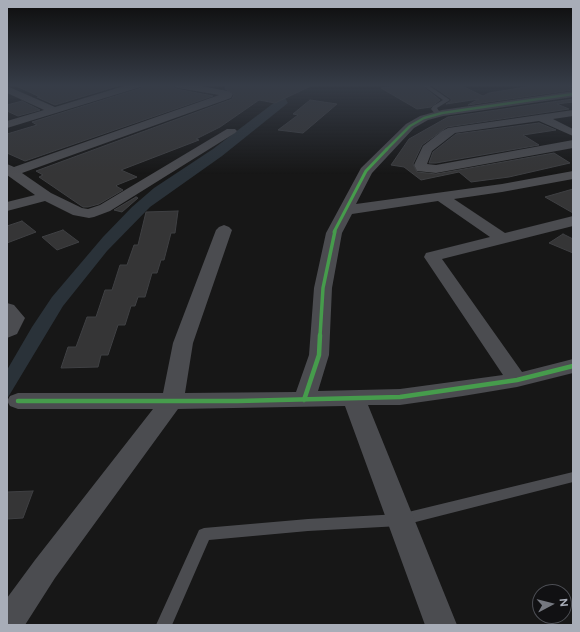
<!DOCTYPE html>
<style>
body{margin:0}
#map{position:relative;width:580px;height:632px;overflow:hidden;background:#171717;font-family:Figtree,sans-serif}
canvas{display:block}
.frame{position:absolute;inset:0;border:8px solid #a8adb8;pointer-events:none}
.north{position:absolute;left:532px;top:584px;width:40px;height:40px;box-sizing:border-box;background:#111113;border:1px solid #4d4f55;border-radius:50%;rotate:83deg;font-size:11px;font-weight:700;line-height:16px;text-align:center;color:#a8adb8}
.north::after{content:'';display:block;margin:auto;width:14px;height:18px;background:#757880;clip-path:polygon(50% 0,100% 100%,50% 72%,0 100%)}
</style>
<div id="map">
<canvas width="580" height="632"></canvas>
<div class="frame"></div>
<div class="north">N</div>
</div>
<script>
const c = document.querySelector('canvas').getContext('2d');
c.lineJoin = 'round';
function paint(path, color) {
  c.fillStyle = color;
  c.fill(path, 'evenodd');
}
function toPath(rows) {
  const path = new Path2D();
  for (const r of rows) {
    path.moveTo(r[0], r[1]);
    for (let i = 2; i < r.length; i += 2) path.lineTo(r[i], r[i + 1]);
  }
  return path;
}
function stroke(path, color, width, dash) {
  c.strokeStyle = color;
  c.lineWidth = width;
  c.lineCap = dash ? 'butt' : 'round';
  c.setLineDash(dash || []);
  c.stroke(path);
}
const water = toPath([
 [285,98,288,103,222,156,150,207,107,251,63,306,7,399,7,370,32,327,52,297,103,237,132,207,154,188,213,149,275,102]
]);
const building = toPath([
 [14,85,121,85,55,105,37,97,40,97,14,85],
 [144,85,171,85,177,89,213,96,25,161,7,153,7,134,37,125,32,122,141,88,144,85],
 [226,85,313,85,275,103,259,100,220,127,196,139,199,140,121,170,137,177,117,185,116,186,123,190,99,204,88,207,83,207,39,177,43,175,36,171,232,99,234,94,225,89,226,85],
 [404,85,421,85,440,100,431,107,417,109,381,88,404,85],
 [431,85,460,85,483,96,489,93,537,85,568,85,573,90,468,105,479,99,446,104,451,101,451,99,431,85],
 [573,99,573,102,557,104,569,109,447,127,422,145,413,164,417,172,436,174,554,153,570,163,509,177,471,182,459,172,421,180,404,167,391,165,409,139,448,117,573,99],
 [310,100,337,104,303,133,278,130,298,115,293,114,310,100],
 [22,101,40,110,18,116,7,111,7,105,22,101],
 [539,123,556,130,523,135,539,145,436,163,429,163,433,152,456,134,539,123],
 [573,189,573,213,545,197,573,189],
 [136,197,138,198,122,212,114,210,136,197],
 [178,211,175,233,171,233,164,260,161,260,157,273,152,273,145,297,138,297,135,306,131,306,125,325,118,325,108,355,101,355,98,367,61,368,68,347,76,347,87,317,96,317,105,290,112,290,120,265,127,265,134,245,138,245,146,212,178,211],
 [22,221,36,232,7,243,7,226,22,221],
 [63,230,79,242,57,250,42,237,63,230],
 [563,234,573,239,573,253,549,243,563,234],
 [33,491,23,518,7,519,7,492,33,491]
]);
const lane = toPath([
 [422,85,428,85,450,100,437,108,441,114,440,115,436,115,431,109,433,106,443,100,422,85],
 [569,85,573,85,573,88,569,86,569,85],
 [573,472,573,482,400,526,308,531,209,540,172,625,156,625,199,530,204,528,308,519,400,514,573,472]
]);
const street = toPath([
 [127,85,143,85,141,87,7,128,7,121,44,110,7,93,7,86,55,107,127,85],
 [172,85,196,85,228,91,233,94,231,98,22,173,51,193,82,208,88,209,100,205,227,129,235,129,237,131,235,133,110,211,94,217,89,218,73,215,45,201,7,211,7,202,35,195,7,175,7,164,14,167,219,95,177,88,172,85],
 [573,91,573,97,443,116,428,120,414,128,372,173,356,204,502,184,573,171,573,179,502,192,454,199,505,233,573,216,573,226,442,259,522,372,573,359,573,373,517,387,463,396,400,405,368,405,457,625,425,625,345,406,178,409,55,578,25,625,7,625,7,598,35,560,153,409,18,409,10,406,7,401,10,396,18,393,163,393,173,343,216,230,219,227,224,225,229,227,232,230,193,343,185,393,296,392,309,355,314,288,326,233,361,168,406,124,420,116,442,110,573,91],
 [438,201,490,237,426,253,424,257,503,375,400,389,318,391,329,355,332,288,342,233,352,214,438,201],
 [573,110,573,116,553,119,573,129,573,136,539,121,455,133,432,151,427,164,436,165,573,140,573,148,436,173,417,171,414,165,423,146,442,131,448,128,573,110],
 [7,303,14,305,25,318,17,334,7,338,7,303]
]);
const cyclewayFar3 = toPath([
 [386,150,410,126,424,118,442,113,573,94]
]);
const cyclewayFar2 = toPath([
 [334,232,366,171,387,149]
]);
const cyclewayFar1 = toPath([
 [320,336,323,288,335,231]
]);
const cycleway = toPath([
 [304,400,319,355,320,335],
 [18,401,238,401,400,397,517,380,573,366]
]);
paint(water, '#2a3239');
paint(building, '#353536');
stroke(building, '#3f4043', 1);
paint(lane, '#4b4c50');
paint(street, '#4b4c50');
stroke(cyclewayFar3, '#469c4c', 2.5);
stroke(cyclewayFar2, '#469c4c', 3);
stroke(cyclewayFar1, '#469c4c', 3.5);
stroke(cycleway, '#469c4c', 4.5);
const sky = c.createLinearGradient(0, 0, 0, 174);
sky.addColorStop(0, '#0d0d0d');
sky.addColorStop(0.49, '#363c47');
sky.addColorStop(1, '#363c4700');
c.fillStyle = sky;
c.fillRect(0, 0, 580, 174);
</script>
